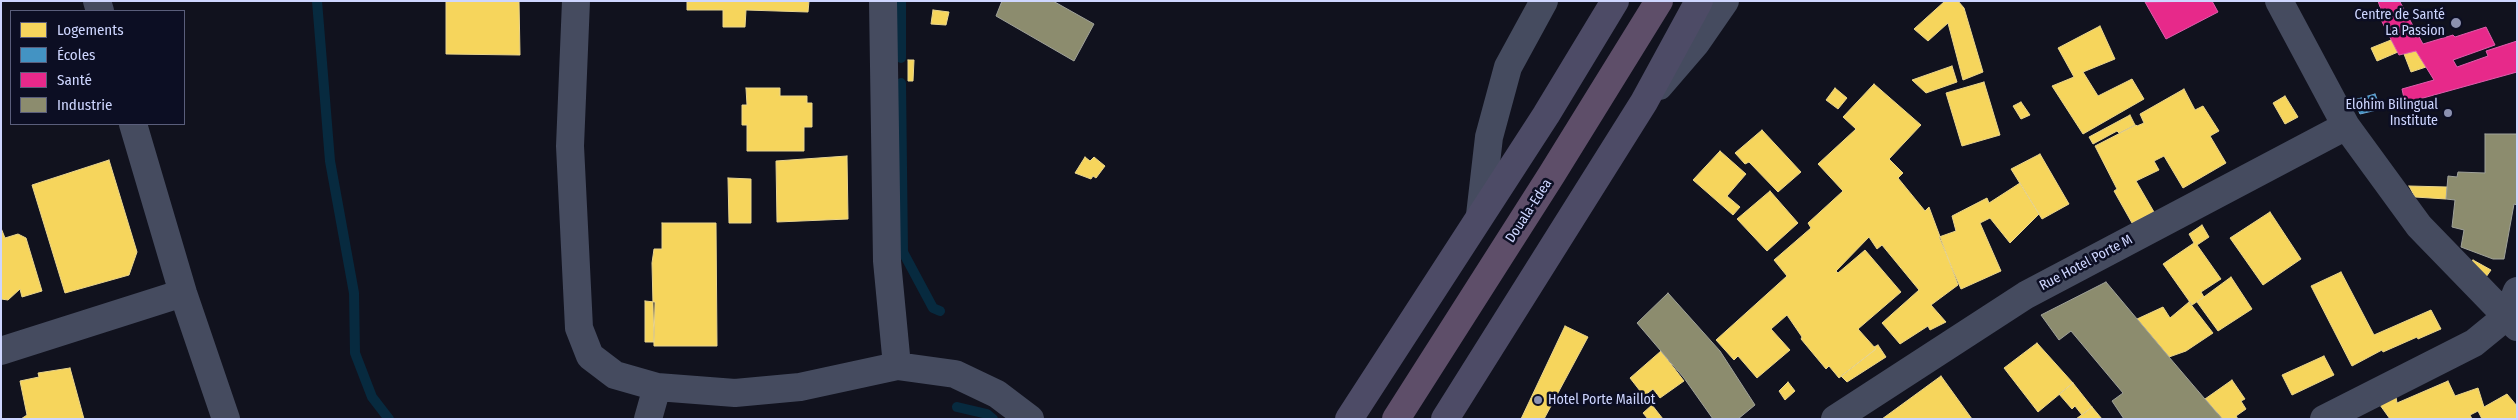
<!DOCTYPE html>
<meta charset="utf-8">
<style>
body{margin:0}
#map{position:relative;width:2518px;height:420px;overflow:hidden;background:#11121e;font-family:"Fira Sans Condensed",sans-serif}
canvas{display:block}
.frame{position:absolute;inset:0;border:2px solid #ced6ff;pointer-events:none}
.legend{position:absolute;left:10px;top:10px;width:175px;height:115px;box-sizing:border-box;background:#0c0e23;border:1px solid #5a5e7b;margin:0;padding:6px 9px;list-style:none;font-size:15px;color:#ced6ff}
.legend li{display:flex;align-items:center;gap:10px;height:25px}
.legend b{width:25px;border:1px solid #5a5e7b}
</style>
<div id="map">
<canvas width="2518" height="420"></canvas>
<div class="frame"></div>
<ul class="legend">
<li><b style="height:14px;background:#f6d55c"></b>Logements</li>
<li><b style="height:14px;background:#4393c3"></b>Écoles</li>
<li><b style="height:14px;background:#e7298a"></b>Santé</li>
<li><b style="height:14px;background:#8c8c6e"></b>Industrie</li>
</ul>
</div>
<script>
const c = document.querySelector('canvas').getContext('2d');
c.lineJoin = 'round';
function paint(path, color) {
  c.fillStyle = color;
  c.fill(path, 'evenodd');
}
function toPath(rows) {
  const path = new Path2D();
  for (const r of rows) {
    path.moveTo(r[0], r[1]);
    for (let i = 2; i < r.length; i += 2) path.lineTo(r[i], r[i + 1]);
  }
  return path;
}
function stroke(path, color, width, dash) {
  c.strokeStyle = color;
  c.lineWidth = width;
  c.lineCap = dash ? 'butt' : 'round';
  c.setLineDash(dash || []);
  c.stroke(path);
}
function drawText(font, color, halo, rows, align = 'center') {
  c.font = font + ' "Fira Sans Condensed",sans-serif';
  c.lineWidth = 5;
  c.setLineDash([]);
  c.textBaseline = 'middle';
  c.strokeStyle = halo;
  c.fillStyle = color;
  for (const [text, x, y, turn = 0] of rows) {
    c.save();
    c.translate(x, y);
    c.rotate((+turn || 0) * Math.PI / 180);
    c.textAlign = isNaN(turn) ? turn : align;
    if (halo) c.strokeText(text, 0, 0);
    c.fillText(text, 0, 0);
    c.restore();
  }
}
const homes = toPath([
 [446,1,519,1,520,55,446,54,446,1],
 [687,1,809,1,808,12,746,10,745,27,723,27,723,10,687,10,687,1],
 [1945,1,1958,1,1964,8,1983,72,1963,80,1948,23,1928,41,1914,29,1945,1],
 [933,10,949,12,946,25,931,24,933,10],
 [2100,26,2115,59,2083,72,2098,96,2132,79,2144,99,2083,134,2052,86,2074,77,2058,48,2100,26],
 [2391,40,2398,52,2377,61,2371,48,2391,40],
 [2416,51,2426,67,2411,72,2404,54,2416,51],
 [908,60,914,60,913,81,908,81,908,60],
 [1952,66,1957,82,1926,93,1912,80,1952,66],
 [1984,82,2000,135,1962,146,1946,93,1984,82],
 [1874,84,1921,125,1889,159,1903,173,1898,178,1925,211,1929,207,1958,285,1931,305,1946,322,1930,330,1928,326,1900,344,1882,323,1919,290,1882,245,1877,249,1869,237,1836,271,1838,273,1865,250,1901,292,1858,329,1876,349,1839,378,1829,366,1826,369,1801,339,1802,337,1787,315,1771,329,1790,350,1757,378,1738,356,1734,360,1716,340,1787,276,1774,260,1811,228,1808,223,1843,191,1818,164,1856,129,1843,117,1874,84],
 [746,88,780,88,780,96,807,96,807,103,812,103,812,127,804,127,804,151,747,151,747,125,742,125,742,105,747,105,746,88],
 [1835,88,1847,98,1838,109,1826,100,1835,88],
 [2184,89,2195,110,2203,106,2219,131,2210,136,2226,163,2183,188,2164,156,2154,161,2159,170,2136,181,2154,212,2132,223,2114,191,2117,189,2095,146,2136,125,2137,126,2144,123,2140,114,2184,89],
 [2285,96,2298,117,2285,124,2273,103,2285,96],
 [2021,102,2030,115,2021,119,2013,106,2021,102],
 [2130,115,2135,125,2119,133,2117,131,2093,144,2089,137,2130,115],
 [1762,130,1801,172,1778,192,1749,162,1745,164,1735,153,1762,130],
 [1720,151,1746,174,1727,196,1740,207,1733,215,1693,180,1720,151],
 [2040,154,2069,204,2042,219,2011,169,2040,154],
 [847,156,848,219,777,222,776,161,847,156],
 [1085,157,1090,161,1094,157,1105,166,1096,178,1093,176,1091,179,1075,173,1085,157],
 [109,160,137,252,129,275,65,293,32,185,109,160],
 [728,178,751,179,751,223,729,223,728,178],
 [2020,183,2039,214,2010,243,1990,218,1980,223,2001,271,1961,289,1939,237,1956,231,1952,216,1987,198,1989,203,2020,183],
 [2409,186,2447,187,2446,199,2415,197,2409,186],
 [1770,191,1798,223,1767,251,1737,219,1770,191],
 [2270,212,2301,259,2263,285,2230,238,2270,212],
 [662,223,716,223,717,346,654,346,652,263,654,249,662,249,662,223],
 [2202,225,2209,237,2197,245,2221,279,2201,292,2204,297,2192,305,2163,264,2194,243,2189,234,2202,225],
 [1,228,5,238,18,234,26,238,42,291,22,297,20,289,8,300,1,299,1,228],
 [2473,260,2491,270,2486,277,2466,269,2473,260],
 [2341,272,2374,335,2431,310,2441,329,2418,339,2417,337,2383,352,2382,350,2352,366,2311,286,2341,272],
 [2231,277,2252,309,2218,331,2197,302,2231,277],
 [645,301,655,302,654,342,645,342,645,301],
 [2189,302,2213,333,2186,351,2169,357,2137,319,2163,307,2170,318,2189,302],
 [1565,326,1588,337,1544,419,1521,419,1565,326],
 [2037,343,2073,383,2038,412,2004,368,2037,343],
 [1878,345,1886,357,1847,382,1841,376,1876,349,1874,347,1878,345],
 [1661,351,1684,381,1660,398,1653,389,1644,396,1630,378,1661,351],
 [2324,356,2334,375,2292,395,2282,375,2324,356],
 [70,368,84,419,21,419,27,415,20,381,39,377,38,373,70,368],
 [1941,376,1972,419,1882,419,1941,376],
 [2232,380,2245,399,2241,401,2246,409,2236,416,2238,419,2223,419,2205,399,2232,380],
 [2448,381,2455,396,2478,388,2484,407,2507,394,2517,406,2517,419,2482,419,2478,411,2470,415,2472,419,2390,419,2380,405,2396,397,2397,403,2448,381],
 [1788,382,1795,391,1785,400,1779,391,1788,382],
 [2073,383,2092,407,2082,415,2075,406,2072,409,2059,394,2073,383],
 [1652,405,1663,419,1648,419,1643,413,1652,405],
 [2092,407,2102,419,2076,419,2092,407]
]);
const schools = toPath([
 [2375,94,2381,109,2360,114,2354,100,2375,94]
]);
const health = toPath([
 [2212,1,2218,12,2166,39,2145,2,2212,1],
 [2378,1,2403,1,2400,2,2423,44,2453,35,2455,37,2486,27,2495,45,2453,60,2457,67,2488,56,2486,51,2517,41,2517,72,2405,103,2402,89,2434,80,2416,51,2399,55,2377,12,2381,10,2378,1]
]);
const industry = toPath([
 [1002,1,1053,1,1094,24,1074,61,996,16,1002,1],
 [2485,134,2517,134,2517,205,2514,204,2504,259,2493,259,2461,247,2464,230,2452,227,2455,200,2446,199,2448,176,2457,177,2458,172,2485,173,2485,134],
 [2106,282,2169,357,2222,419,2124,419,2112,401,2123,393,2071,331,2059,340,2041,315,2106,282],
 [1668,293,1720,351,1755,405,1738,419,1713,419,1684,378,1637,323,1668,293]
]);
const stream = toPath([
 [317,1,330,161,354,293,355,353,372,397,389,419],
 [901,1,901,58],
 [901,83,903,252,933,308,940,311],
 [957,407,987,414,993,419]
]);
const minor = toPath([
 [97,1,100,11],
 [576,1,570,146,579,328,590,356,615,375,657,387,648,419],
 [883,1,887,261,897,366],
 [2279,1,2346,126,2419,226,2517,327],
 [1659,86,1696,43,1725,1],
 [133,124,183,293,226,419],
 [1480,215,1489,137,1508,67,1544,1],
 [1,351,183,293],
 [657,387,735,393,800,387,897,366,955,374,997,394,1030,419],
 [1835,419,2026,295,2346,126],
 [2324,419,2474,343,2507,316,2517,291]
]);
const major = toPath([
 [1349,419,1546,115,1615,1],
 [1445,419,1644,102,1699,1]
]);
const highway = toPath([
 [1396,419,1552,174,1659,1]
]);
const markers = [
 [2456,23,6,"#8c91b0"],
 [2448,113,5,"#8c91b0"],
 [1538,400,5,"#8c91b0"]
];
const poiNames = [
 ["Centre de Santé",2445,15],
 ["La Passion",2445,31],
 ["Elohim Bilingual",2438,105],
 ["Institute",2438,121],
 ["Hotel Porte Maillot",1548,400,"left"]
];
const streetNames = [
 ["Douala-Edea",1529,211,-57],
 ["Rue Hotel Porte M",2086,263,-28]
];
paint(homes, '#f6d55c');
stroke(homes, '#ead58d', 1);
paint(schools, '#4393c3');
stroke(schools, '#6da7d5', 1);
paint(health, '#e7298a');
stroke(health, '#e05dad', 1);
paint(industry, '#8c8c6e');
stroke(industry, '#a0a29a', 1);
stroke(stream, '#072a3f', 10);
stroke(minor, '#454b5f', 28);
stroke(major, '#4d4b66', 28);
stroke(highway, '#5e4e69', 28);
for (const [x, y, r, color] of markers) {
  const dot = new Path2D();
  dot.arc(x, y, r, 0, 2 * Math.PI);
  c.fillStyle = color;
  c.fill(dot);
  stroke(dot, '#0c0e23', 2);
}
drawText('14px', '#ced6ff', '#0c0e23', poiNames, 'right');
drawText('14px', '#ced6ff', '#0c0e23', streetNames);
</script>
